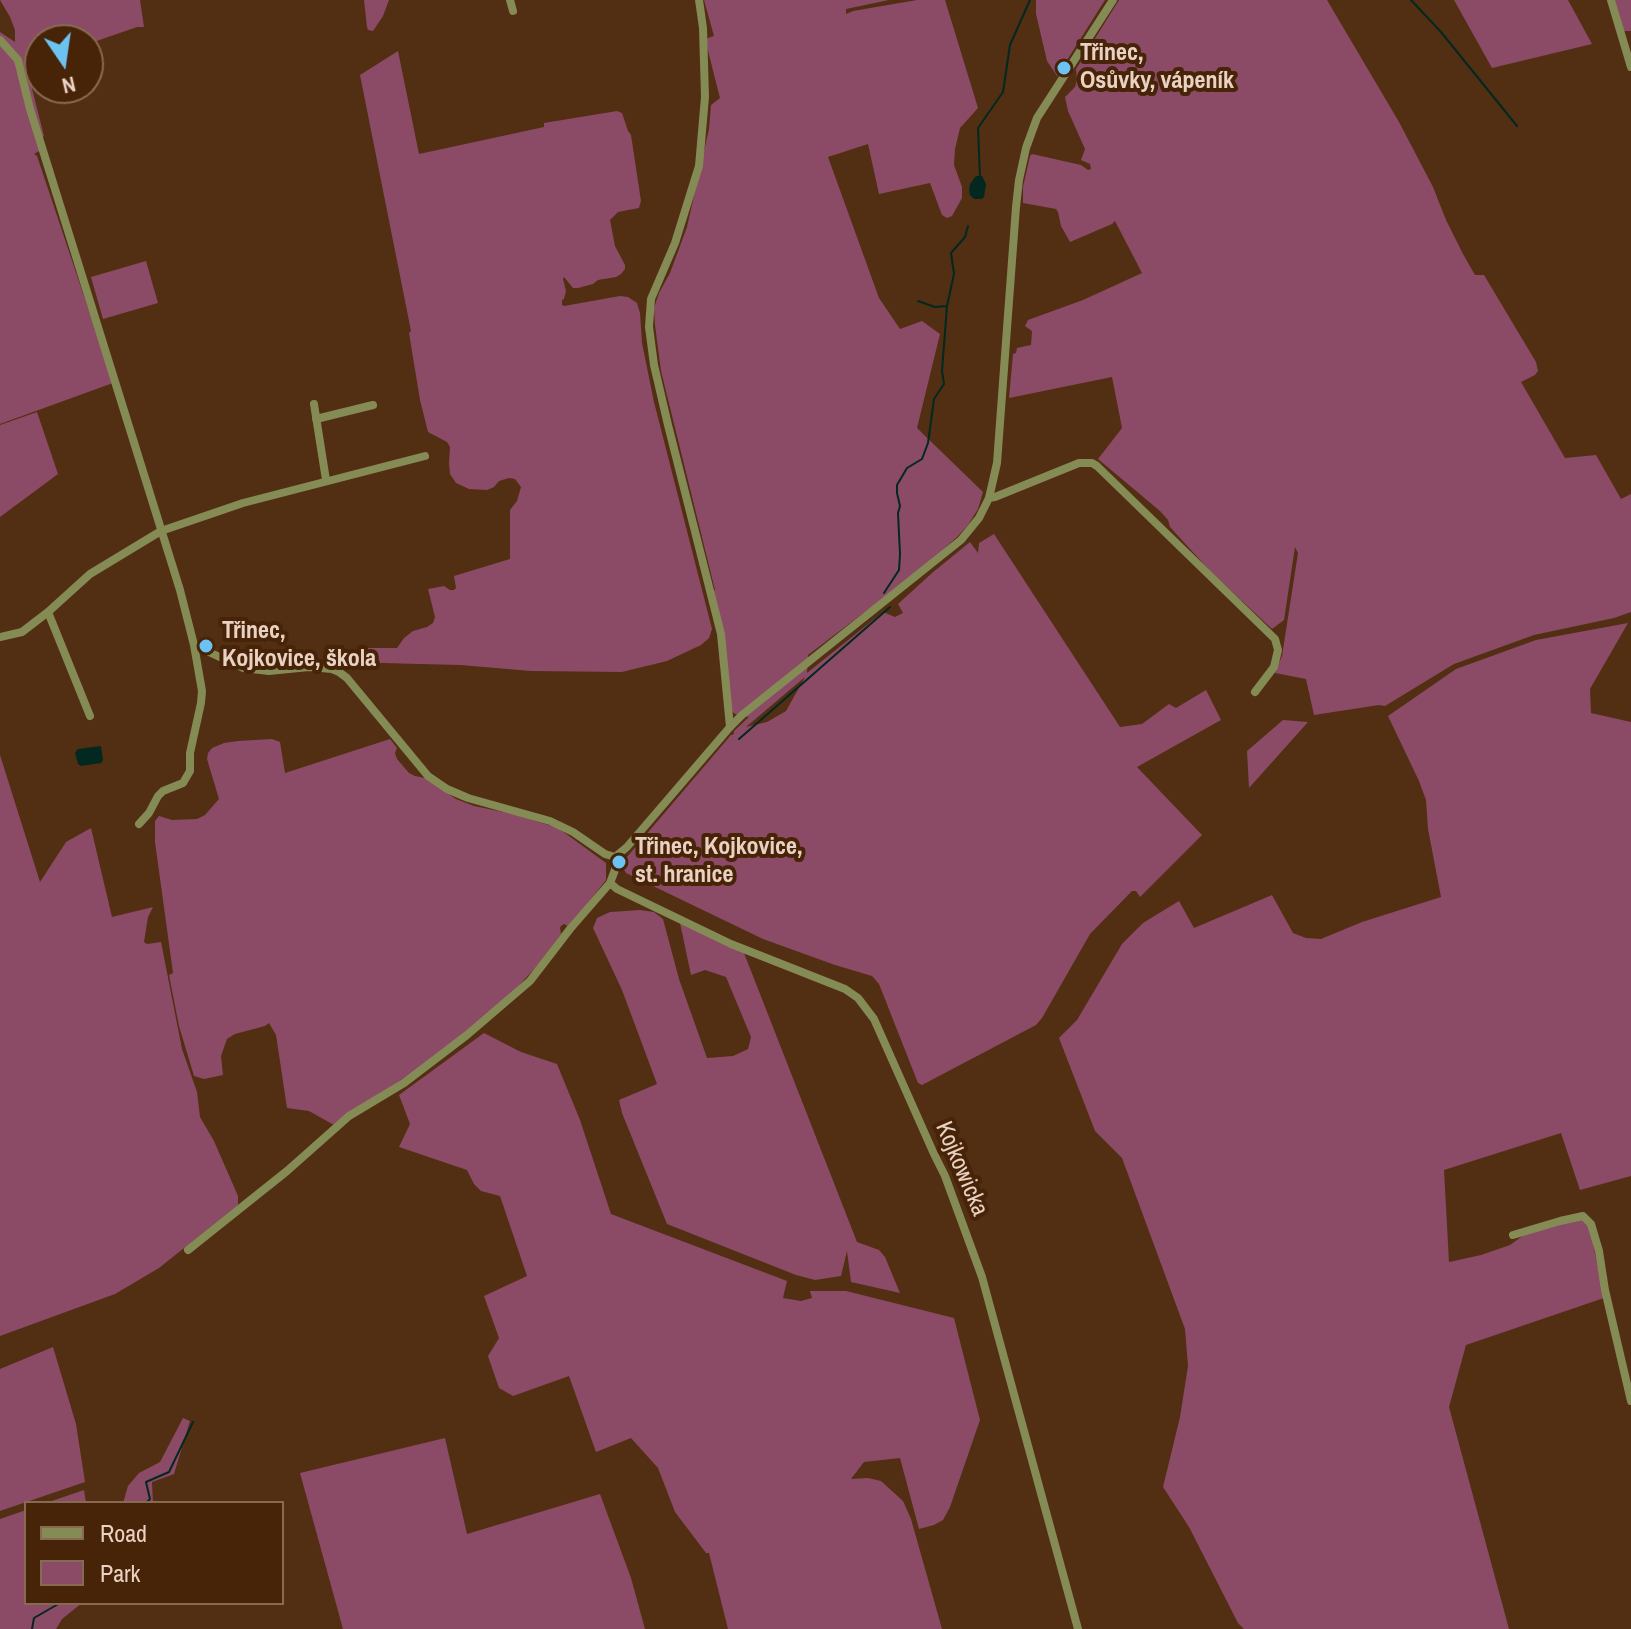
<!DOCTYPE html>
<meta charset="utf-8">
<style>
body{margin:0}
#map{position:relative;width:1631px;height:1629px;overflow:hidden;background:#522e13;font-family:"Archivo Narrow",sans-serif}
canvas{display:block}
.legend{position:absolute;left:24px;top:1501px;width:260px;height:104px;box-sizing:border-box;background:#472307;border:2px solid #886952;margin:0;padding:10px 14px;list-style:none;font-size:24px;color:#e9d2c3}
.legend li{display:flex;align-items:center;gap:16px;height:40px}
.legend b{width:40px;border:2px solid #886952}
.north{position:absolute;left:24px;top:24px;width:80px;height:80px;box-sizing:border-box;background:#472307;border:2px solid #886952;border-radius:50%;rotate:167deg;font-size:22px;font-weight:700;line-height:32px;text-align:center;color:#e9d2c3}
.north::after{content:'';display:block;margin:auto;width:28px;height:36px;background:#6cc3f2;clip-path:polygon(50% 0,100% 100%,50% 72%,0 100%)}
</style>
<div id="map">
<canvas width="1631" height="1629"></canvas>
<ul class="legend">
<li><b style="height:10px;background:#848b54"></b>Road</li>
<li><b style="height:22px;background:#8b4b66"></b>Park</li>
</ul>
<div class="north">N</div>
</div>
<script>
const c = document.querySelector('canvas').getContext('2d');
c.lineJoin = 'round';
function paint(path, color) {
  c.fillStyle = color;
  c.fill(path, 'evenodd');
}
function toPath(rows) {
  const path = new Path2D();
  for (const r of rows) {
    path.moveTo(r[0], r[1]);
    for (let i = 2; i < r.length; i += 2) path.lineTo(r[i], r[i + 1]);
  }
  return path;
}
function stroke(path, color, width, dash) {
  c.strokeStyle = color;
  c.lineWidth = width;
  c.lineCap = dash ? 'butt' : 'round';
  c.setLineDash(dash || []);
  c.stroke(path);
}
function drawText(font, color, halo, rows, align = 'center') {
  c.font = font + ' "Archivo Narrow",sans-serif';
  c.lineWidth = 8;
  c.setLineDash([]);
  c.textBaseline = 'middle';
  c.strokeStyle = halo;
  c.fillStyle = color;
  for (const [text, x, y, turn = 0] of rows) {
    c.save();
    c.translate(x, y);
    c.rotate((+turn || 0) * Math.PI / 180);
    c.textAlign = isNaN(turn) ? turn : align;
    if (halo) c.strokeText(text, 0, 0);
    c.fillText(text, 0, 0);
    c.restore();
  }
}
const green = toPath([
 [0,0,140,0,144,27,137,27,88,44,88,40,40,40,40,54,28,57,25,61,44,136,38,140,41,150,34,154,37,156,113,383,0,424,0,32,15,42,15,30,10,17],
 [364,0,389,0,383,16,373,31,368,30,367,27],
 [704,0,889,0,846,9,846,14,853,11,917,0,945,0,978,108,960,128,955,149,954,165,962,187,962,198,952,216,947,218,942,215,930,183,879,194,868,144,828,157,879,298,900,329,922,321,940,334,917,428,983,492,978,509,968,525,957,537,919,571,808,655,807,673,883,612,895,617,903,613,898,604,932,573,970,542,978,553,979,543,994,534,1120,727,1142,724,1169,704,1176,708,1206,690,1221,720,1137,767,1202,835,1140,897,1136,891,1132,891,1090,934,1042,1018,1036,1025,922,1085,918,1083,879,984,872,976,835,965,763,939,626,873,621,864,731,735,734,734,734,731,749,717,735,714,731,710,713,591,715,590,661,371,655,325,654,308,659,293,670,273,687,227,709,129,711,105,720,98,705,39,714,36],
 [805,677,786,711,767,722,746,727],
 [1036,0,1105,0,1057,76,1047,61,1036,14],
 [1119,0,1327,0,1399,122,1433,187,1446,220,1463,254,1475,275,1484,275,1536,362,1538,371,1535,375,1521,382,1565,458,1596,455,1621,499,1631,494,1631,612,1614,618,1534,635,1454,664,1385,706,1379,705,1314,715,1306,679,1275,673,1282,656,1298,553,1295,547,1284,620,1272,629,1211,572,1170,527,1168,520,1160,511,1098,459,1122,428,1112,377,1009,398,1013,354,1016,353,1017,348,1031,345,1032,331,1025,326,1028,320,1083,300,1142,273,1115,221,1112,224,1070,242,1061,226,1058,212,1056,209,1023,203,1023,187,1030,156,1032,154,1081,165,1088,170,1091,169,1090,164,1081,160,1085,149,1068,111,1065,97,1075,87,1077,80,1076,69],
 [1454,0,1568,0,1592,44,1492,68],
 [1615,0,1631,0,1631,31,1624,31],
 [398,51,419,154,544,127,544,123,617,111,622,113,628,131,631,135,641,201,639,208,618,212,610,220,615,246,625,265,625,269,621,274,616,277,598,280,593,284,578,288,573,288,564,277,563,279,566,291,564,299,562,300,562,305,564,306,620,296,628,297,637,303,640,313,642,343,654,402,712,629,709,638,701,645,667,661,622,672,531,671,460,665,382,663,370,665,361,663,360,657,361,648,397,648,404,638,413,631,427,627,433,623,435,617,428,589,444,586,450,590,454,590,456,588,454,576,510,559,510,510,517,501,521,487,515,479,509,478,499,481,494,487,487,490,469,489,456,483,450,474,449,463,450,447,447,442,428,432,420,400,409,333,411,331,360,75],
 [146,261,158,303,103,319,91,277],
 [37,412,58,474,0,517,0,425],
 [1628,623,1590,689,1591,713,1631,722,1631,1176,1580,1190,1561,1133,1444,1170,1449,1262,1481,1255,1510,1245,1528,1232,1575,1216,1589,1224,1604,1298,1466,1345,1449,1407,1509,1629,1244,1629,1238,1623,1189,1527,1163,1487,1180,1417,1188,1366,1185,1329,1122,1158,1095,1131,1059,1038,1077,1020,1122,944,1143,923,1179,901,1194,928,1272,895,1293,933,1306,938,1321,939,1362,922,1441,897,1428,829,1426,800,1419,781,1388,716,1456,669,1536,640],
 [1283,720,1308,722,1249,788,1247,751],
 [272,739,280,742,285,773,390,739,397,748,395,753,397,759,409,773,415,776,425,778,456,799,474,806,513,814,558,828,606,863,606,880,569,927,564,924,561,926,560,928,561,934,536,967,501,1005,413,1072,334,1125,309,1111,287,1108,276,1035,269,1023,265,1026,235,1034,227,1039,221,1056,223,1075,204,1079,194,1076,179,1026,169,975,173,973,155,842,155,821,159,816,172,820,197,819,205,815,219,799,207,759,208,753,212,748,224,743,238,741],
 [0,755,40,882,66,842,91,828,112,917,153,907,148,917,144,942,147,944,161,942,182,1049,197,1092,200,1117,214,1141,238,1196,238,1205,159,1268,115,1294,0,1336],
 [640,910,654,912,663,919,679,979,707,1058,733,1056,748,1049,751,1037,726,977,705,970,691,975,680,923,744,953,857,1242,879,1250,885,1257,900,1293,851,1282,847,1251,841,1276,815,1280,796,1275,667,1224,622,1113,619,1100,657,1084,622,990,593,928,597,918,610,912],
 [484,1033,521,1052,557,1064,580,1120,611,1214,787,1281,783,1298,801,1301,812,1298,810,1291,846,1291,954,1318,980,1420,950,1507,943,1520,934,1525,919,1529,900,1458,864,1462,851,1479,868,1478,881,1481,903,1501,911,1519,942,1629,728,1629,709,1553,706,1553,675,1512,658,1468,631,1438,596,1452,569,1376,513,1396,499,1388,488,1356,499,1338,484,1296,527,1276,500,1196,481,1191,474,1184,467,1170,399,1147,410,1124,399,1095],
 [53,1347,76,1424,85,1482,0,1511,0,1369],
 [183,1418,190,1421,174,1474,152,1482,153,1503,123,1503,128,1486,139,1473,160,1462],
 [445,1438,467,1534,600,1494,631,1578,645,1629,343,1629,300,1473],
 [84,1490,86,1503,46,1503],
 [26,1510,26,1603,82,1603,62,1619,56,1629,0,1629,0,1519]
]);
const water = toPath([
 [976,176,982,176,986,184,984,197,982,199,974,199,970,195,969,190,970,184],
 [101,746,103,760,101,763,81,766,78,764,75,753,78,749]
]);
const stream = toPath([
 [1411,0,1441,32,1517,126],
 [980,178,978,128,1003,92,1010,45,1030,0],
 [918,301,935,307,947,306],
 [884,593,899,570,900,554,898,513,900,506,897,493,897,485,907,468,922,459,928,443,934,399,944,384,942,371,947,306,954,274,951,253,965,237,968,226],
 [739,739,890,607],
 [146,1503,150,1499,146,1482,169,1472,193,1422],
 [32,1629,34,1618,60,1603]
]);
const minor = toPath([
 [510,0,513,11],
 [699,0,703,28,705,97,699,166,675,243,651,299,649,327,654,365,668,425,721,634,730,727],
 [1611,0,1631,67],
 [0,40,18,60,30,109,180,590,194,645,243,668,269,671,309,667,332,669,339,672,347,678,428,776,447,789,468,798,550,821,573,832,605,854,615,857,627,847,730,727,742,715,961,540,979,518,989,498,997,463,1016,207,1019,180,1026,148,1037,118,1113,0],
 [314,404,326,480],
 [316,419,373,405],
 [989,498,995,497,1079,463,1092,463,1097,466,1275,639,1278,650,1274,667,1255,692],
 [48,612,90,716],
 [0,637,22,632,48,612,90,574,161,531,243,503,425,456],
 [139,824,149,813,158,796,163,791,183,783,190,771,190,753,201,703,202,691,194,645],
 [610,883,617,889,731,944,845,989,858,998,874,1019,934,1154,945,1176,982,1277,1078,1629],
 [1513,1235,1560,1221,1583,1216,1591,1224,1599,1251,1605,1290,1631,1401],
 [188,1250,287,1171,349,1116,404,1083,467,1035,530,981,570,929,610,883,615,870,615,857]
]);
const markers = [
 [1064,68,8,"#6cc3f2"],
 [206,646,8,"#6cc3f2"],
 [619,862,8,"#6cc3f2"]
];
const poiNames = [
 ["Třinec,",1080,54],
 ["Osůvky, vápeník",1080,82],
 ["Třinec,",222,632],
 ["Kojkovice, škola",222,660],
 ["Třinec, Kojkovice,",635,848],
 ["st. hranice",635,876]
];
const streetNames = [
 ["Kojkowicka",961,1169,67]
];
paint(green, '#8b4b66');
paint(water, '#032820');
stroke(stream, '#032820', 2);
stroke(minor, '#848b54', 8);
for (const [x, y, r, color] of markers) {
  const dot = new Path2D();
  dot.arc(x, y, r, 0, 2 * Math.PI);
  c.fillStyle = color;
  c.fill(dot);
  stroke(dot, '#472307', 3);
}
drawText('bold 24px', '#e9d2c3', '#472307', poiNames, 'left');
drawText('24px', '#e9d2c3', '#472307', streetNames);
</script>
